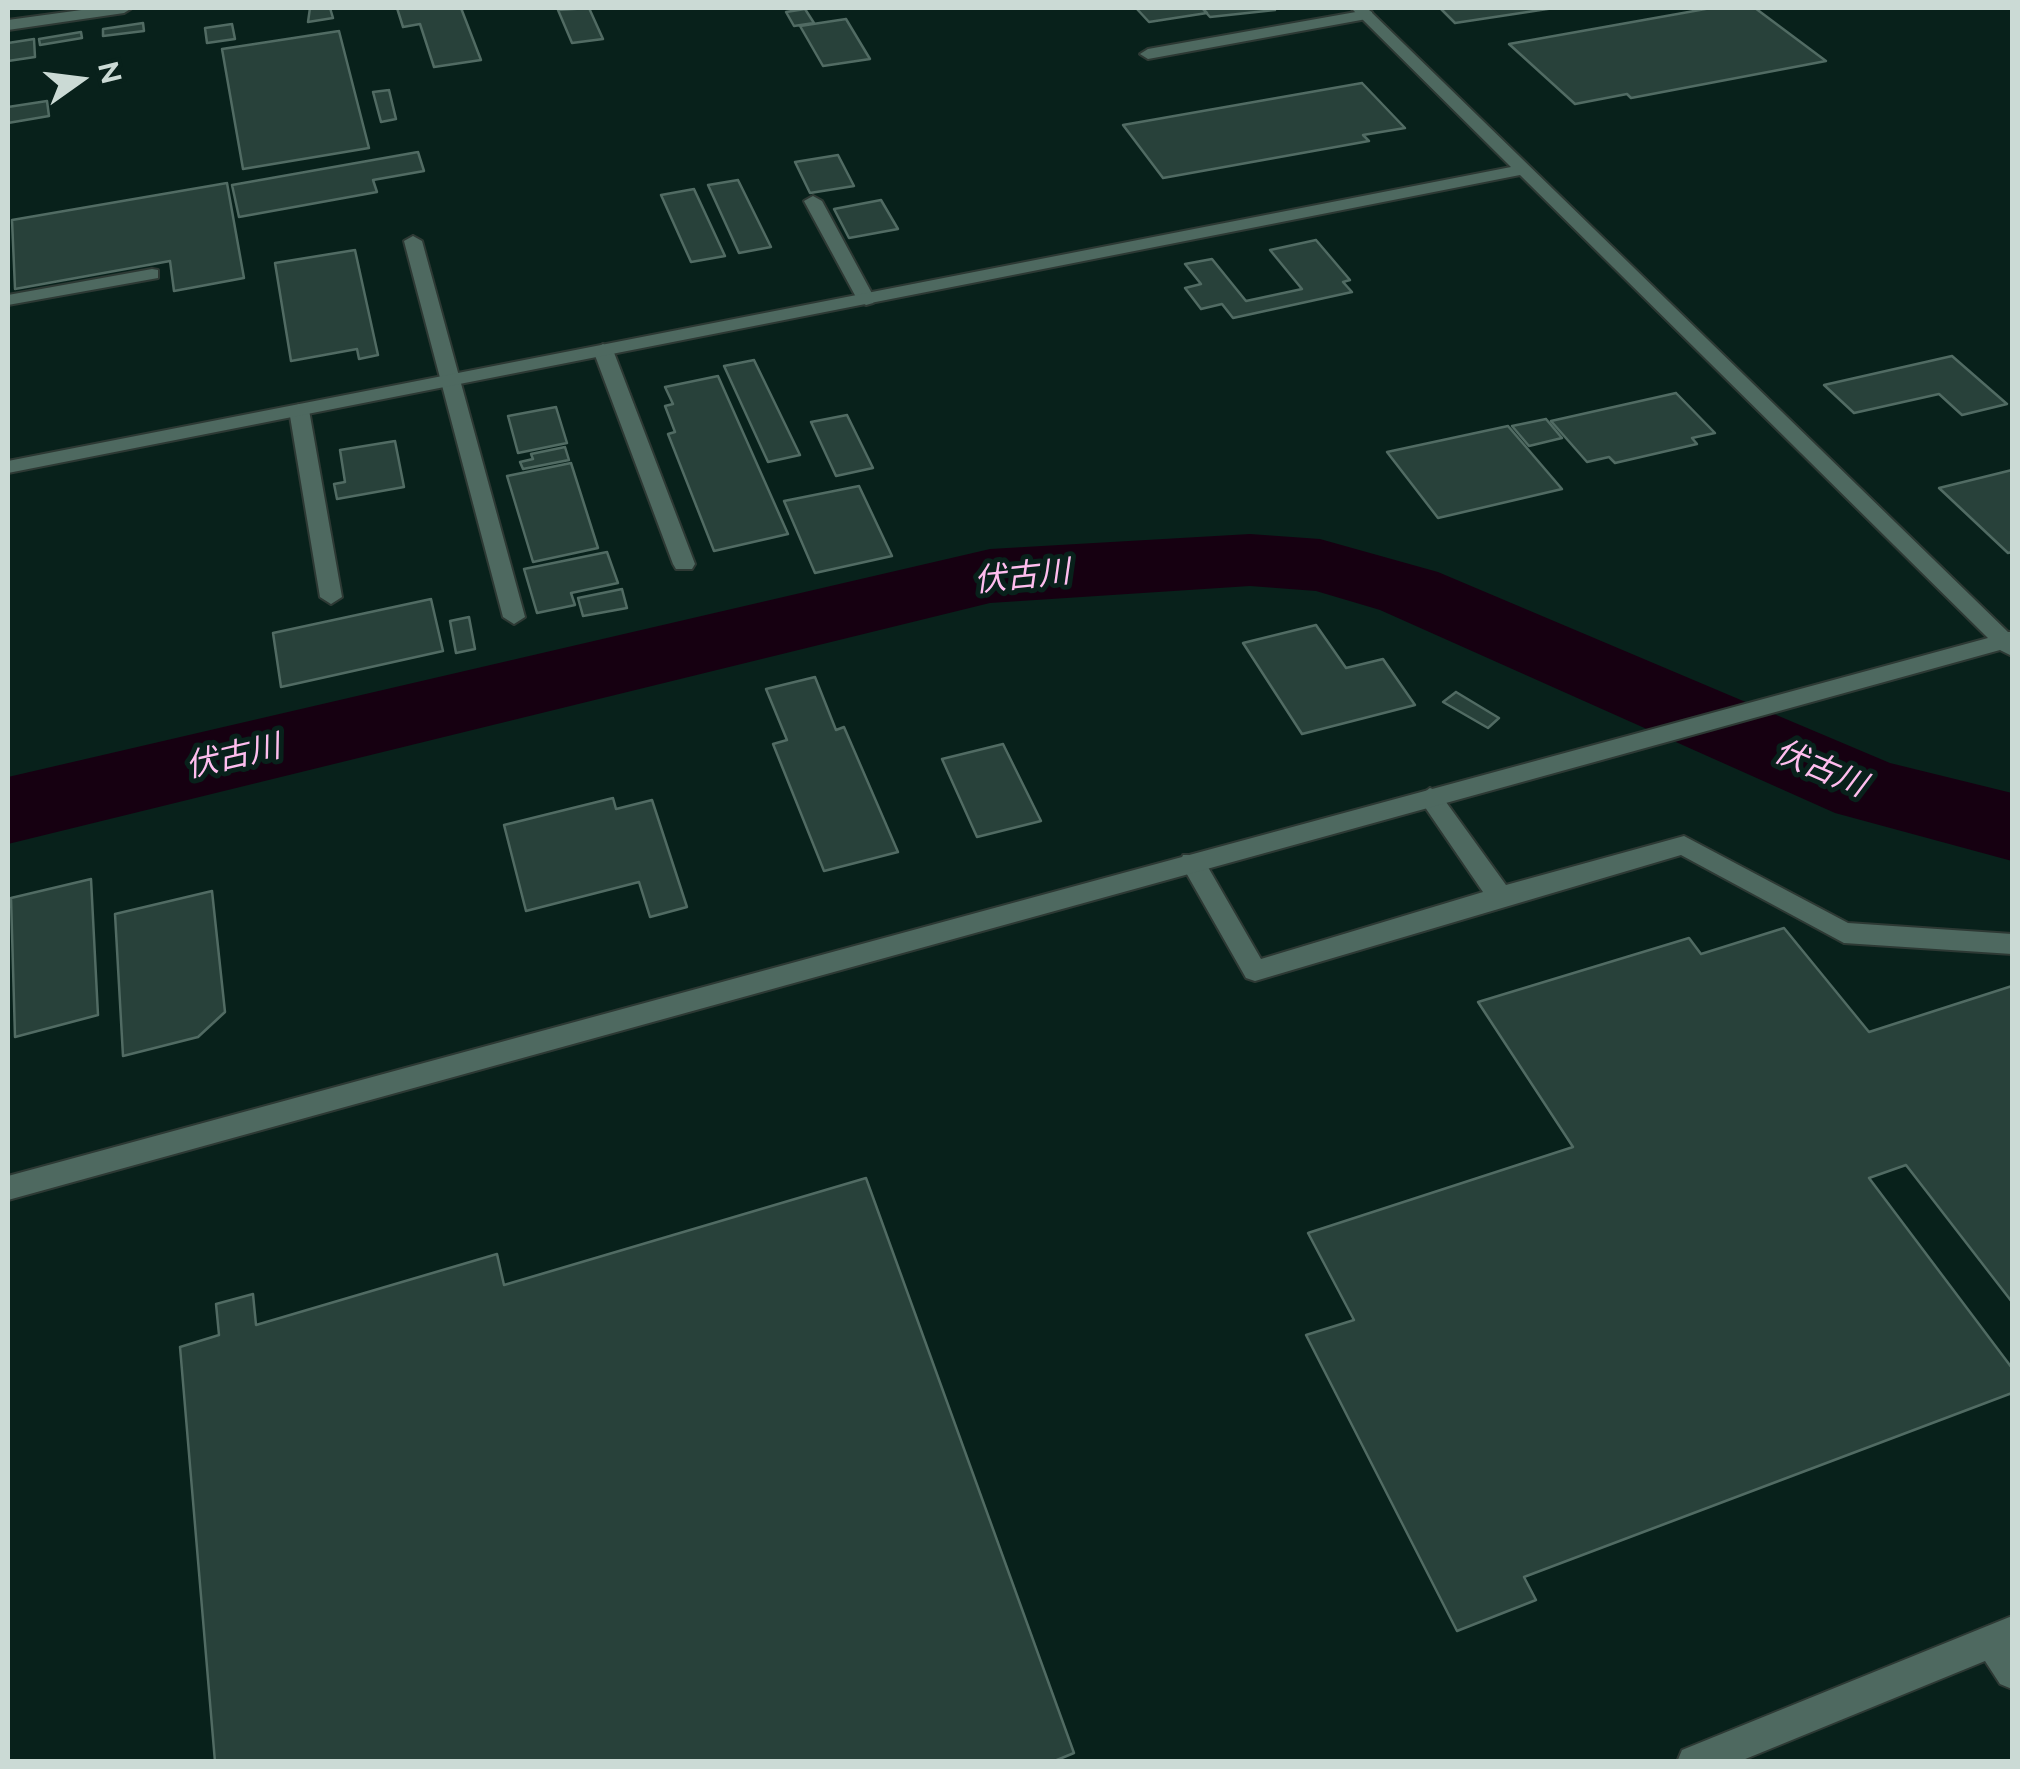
<!DOCTYPE html>
<meta charset="utf-8">
<style>
body{margin:0}
#map{position:relative;width:2020px;height:1769px;overflow:hidden;background:#08211b;font-family:Raleway,sans-serif}
canvas{display:block}
.frame{position:absolute;inset:0;border:10px solid #cbdad5;pointer-events:none}
.north{position:absolute;left:30px;top:30px;width:100px;height:100px;-webkit-text-stroke:8px #08211b;paint-order:stroke;rotate:76deg;font-size:28px;font-weight:700;line-height:40px;text-align:center;color:#cbdad5}
.north::after{content:'';display:block;margin:auto;width:35px;height:45px;background:#cbdad5;clip-path:polygon(50% 0,100% 100%,50% 72%,0 100%)}
</style>
<div id="map">
<canvas width="2020" height="1769"></canvas>
<div class="frame"></div>
<div class="north">N</div>
</div>
<script>
const c = document.querySelector('canvas').getContext('2d');
c.lineJoin = 'round';
function toPath(rows) {
  const path = new Path2D();
  for (const r of rows) {
    path.moveTo(r[0], r[1]);
    for (let i = 2; i < r.length; i += 2) path.lineTo(r[i], r[i + 1]);
  }
  return path;
}
function paint(path, color) {
  c.fillStyle = color;
  c.fill(path, 'evenodd');
}
function stroke(path, color, width, dash) {
  c.strokeStyle = color;
  c.lineWidth = width;
  c.lineCap = dash ? 'butt' : 'round';
  c.setLineDash(dash || []);
  c.stroke(path);
}
function drawText(font, color, halo, rows, align = 'center') {
  c.font = font + ' Raleway,"Noto Sans JP",sans-serif';
  c.lineWidth = 10;
  c.setLineDash([]);
  c.textBaseline = 'middle';
  c.strokeStyle = halo;
  c.fillStyle = color;
  for (const [text, x, y, turn = 0] of rows) {
    c.save();
    c.translate(x, y);
    c.rotate((+turn || 0) * Math.PI / 180);
    c.textAlign = isNaN(turn) ? turn : align;
    if (halo) c.strokeText(text, 0, 0);
    c.fillText(text, 0, 0);
    c.restore();
  }
}
const river = toPath([
 [1250,534,1320,539,1438,572,1890,763,2012,793,2012,861,1835,813,1380,610,1316,591,1250,586,990,603,8,844,8,777,990,549,1250,534]
]);
const building = toPath([
 [310,8,330,8,333,18,308,22,310,8],
 [397,8,461,8,481,60,434,67,420,24,403,27,397,8],
 [589,8,603,39,572,43,558,10,589,8],
 [1136,8,1202,8,1207,13,1149,22,1136,8],
 [1202,8,1273,8,1275,10,1210,17,1202,8],
 [1440,8,1554,8,1455,23,1440,8],
 [1711,8,1755,8,1826,61,1631,98,1627,94,1575,104,1509,44,1711,8],
 [805,9,814,23,794,26,786,12,805,9],
 [846,19,870,59,823,66,800,26,846,19],
 [143,23,144,31,103,36,103,29,143,23],
 [232,24,235,39,207,43,205,28,232,24],
 [339,31,369,148,243,169,222,49,339,31],
 [81,32,82,38,40,45,39,39,81,32],
 [34,39,35,57,8,61,8,43,34,39],
 [1362,83,1405,128,1363,135,1369,141,1163,178,1123,125,1362,83],
 [389,90,396,119,381,122,373,92,389,90],
 [47,101,49,116,8,123,8,107,47,101],
 [418,152,424,171,373,180,377,192,239,217,232,185,418,152],
 [838,155,854,186,810,193,795,162,838,155],
 [738,180,771,247,739,253,708,185,738,180],
 [227,183,244,278,174,291,170,261,15,289,12,220,227,183],
 [694,189,725,256,691,262,661,195,694,189],
 [881,200,898,229,849,238,834,209,881,200],
 [1316,240,1350,280,1343,282,1352,292,1233,318,1222,304,1201,309,1185,288,1201,284,1185,264,1212,259,1246,301,1302,289,1270,250,1316,240],
 [355,250,378,355,359,359,357,349,291,361,275,263,355,250],
 [1952,356,2007,404,1962,415,1939,394,1854,413,1824,385,1952,356],
 [754,360,800,455,768,462,724,366,754,360],
 [718,376,788,534,714,551,668,434,675,432,665,406,673,404,665,387,718,376],
 [1676,393,1715,433,1692,438,1697,444,1615,463,1609,457,1587,462,1551,421,1676,393],
 [556,407,567,443,518,453,508,416,556,407],
 [847,415,873,468,836,476,811,422,847,415],
 [1546,419,1562,438,1529,446,1512,426,1546,419],
 [1508,426,1562,489,1438,518,1387,452,1508,426],
 [395,441,404,487,337,499,334,484,345,482,340,450,395,441],
 [565,447,569,460,523,469,520,462,533,459,531,454,565,447],
 [571,463,598,548,533,562,507,476,571,463],
 [2012,470,2012,552,2008,553,1939,488,2012,470],
 [859,486,892,556,815,573,784,501,859,486],
 [607,552,618,583,571,593,575,605,537,613,524,569,607,552],
 [622,589,627,608,583,616,578,598,622,589],
 [431,599,443,651,281,687,273,633,431,599],
 [469,617,475,649,456,653,450,621,469,617],
 [1316,625,1346,668,1383,659,1415,705,1302,734,1243,643,1316,625],
 [815,677,836,730,844,727,898,852,824,871,773,744,787,740,766,689,815,677],
 [1456,692,1499,718,1488,728,1443,702,1456,692],
 [1003,744,1041,821,977,837,942,759,1003,744],
 [613,798,616,809,652,800,687,907,650,917,639,882,526,911,504,825,613,798],
 [91,879,98,1015,15,1037,11,898,91,879],
 [212,891,225,1012,198,1037,123,1056,115,914,212,891],
 [1784,928,1869,1032,2012,986,2012,1302,1906,1165,1869,1178,2012,1368,2012,1393,1524,1577,1536,1600,1457,1631,1306,1335,1354,1320,1308,1233,1573,1147,1478,1002,1689,938,1701,954,1784,928],
 [866,1178,1074,1753,1052,1762,215,1762,180,1347,219,1335,216,1304,253,1294,256,1325,497,1254,504,1285,866,1178]
]);
const service = toPath([
 [1367,10,1372,12,1372,18,1148,59,1140,54,1148,49,1367,10],
 [813,196,822,201,875,299,873,303,866,305,857,299,804,201,813,196],
 [413,236,422,241,525,617,514,624,503,617,404,241,413,236],
 [152,269,158,270,158,278,8,305,8,295,152,269],
 [603,344,613,350,695,564,692,569,676,569,673,564,593,350,603,344],
 [299,404,309,410,342,597,331,604,320,597,289,410,299,404],
 [1430,788,1438,791,1506,885,1684,836,1848,923,2012,934,2012,954,1844,943,1681,855,1255,981,1246,978,1180,862,1183,855,1201,855,1261,959,1483,892,1418,797,1430,788],
 [2012,1616,2012,1689,2000,1684,1985,1661,1738,1762,1677,1762,1682,1750,2012,1616]
]);
const minor = toPath([
 [96,8,132,8,124,13,8,30,8,20,96,8],
 [1351,8,1367,8,2008,632,2012,632,2012,656,2000,650,8,1200,8,1176,1988,638,1520,175,8,473,8,461,1511,167,1351,8]
]);
const waterNames = [
 ["伏古川",1022,577,-6],
 ["伏古川",233,757,-13],
 ["伏古川",1820,769,23]
];
paint(river, '#160011');
paint(building, '#28413a');
stroke(building, '#516b63', 2.5);
stroke(service, '#2d3934', 4);
stroke(minor, '#2d3934', 4);
paint(service, '#4e6960');
paint(minor, '#4e6960');
drawText('italic 32px', '#febdee', '#08211b', waterNames);
</script>
